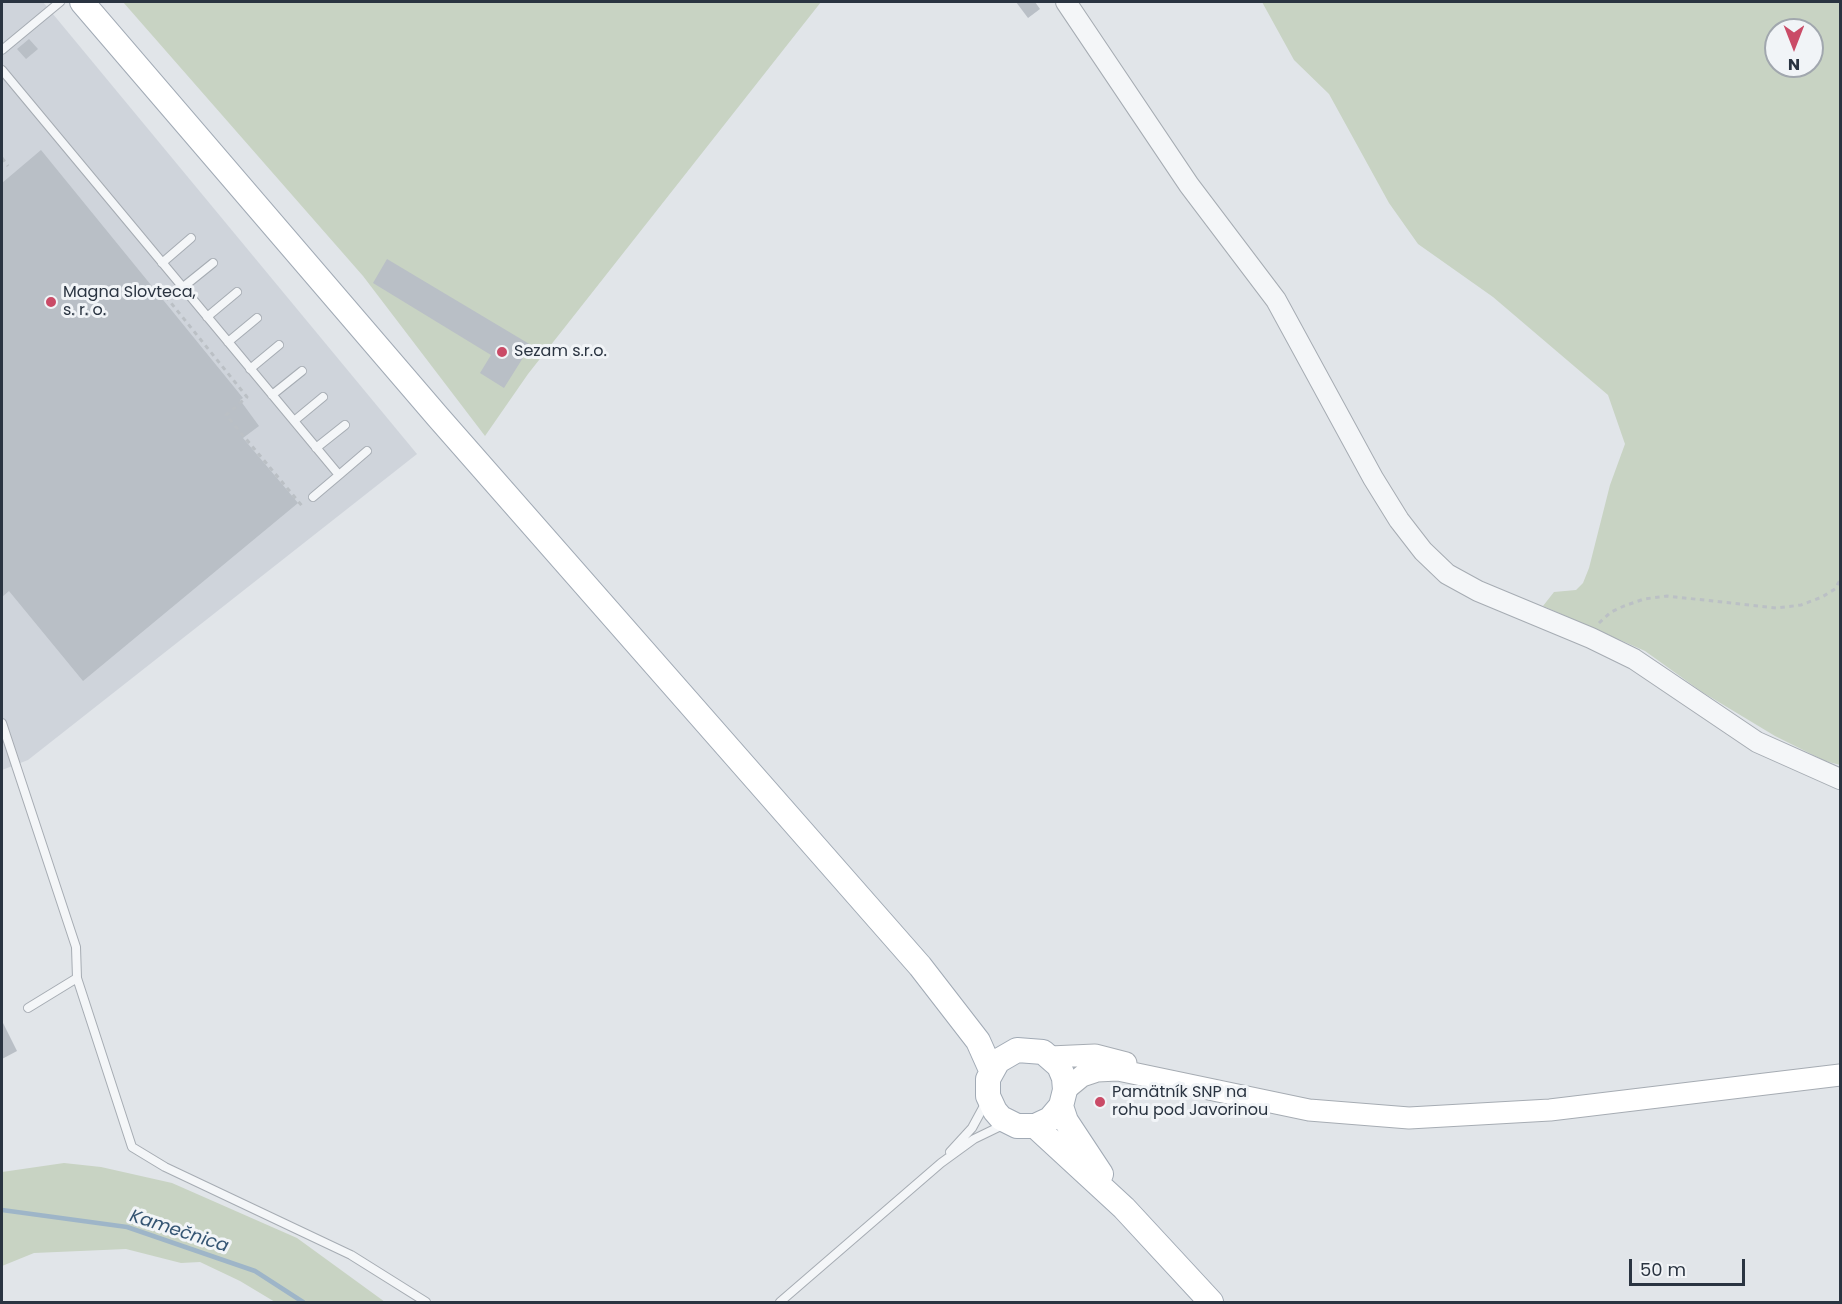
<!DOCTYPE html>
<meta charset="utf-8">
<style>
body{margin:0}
#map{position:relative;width:1842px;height:1304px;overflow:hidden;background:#e1e5e9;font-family:Poppins,sans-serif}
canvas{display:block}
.frame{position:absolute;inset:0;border:3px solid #2a3441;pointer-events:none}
.north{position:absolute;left:1764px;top:18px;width:60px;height:60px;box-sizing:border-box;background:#f1f4f7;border:2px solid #a1a7ae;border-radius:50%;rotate:180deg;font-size:16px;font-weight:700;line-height:24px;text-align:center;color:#2a3441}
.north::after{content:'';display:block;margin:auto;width:21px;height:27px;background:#ca4b67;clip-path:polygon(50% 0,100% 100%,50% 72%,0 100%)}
.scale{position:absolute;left:1629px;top:1259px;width:116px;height:27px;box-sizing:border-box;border:3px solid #2a3441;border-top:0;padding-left:8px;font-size:18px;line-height:21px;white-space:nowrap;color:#2a3441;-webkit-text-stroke:4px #f1f4f7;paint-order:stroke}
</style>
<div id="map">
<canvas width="1842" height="1304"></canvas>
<div class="frame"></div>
<div class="north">N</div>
<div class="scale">50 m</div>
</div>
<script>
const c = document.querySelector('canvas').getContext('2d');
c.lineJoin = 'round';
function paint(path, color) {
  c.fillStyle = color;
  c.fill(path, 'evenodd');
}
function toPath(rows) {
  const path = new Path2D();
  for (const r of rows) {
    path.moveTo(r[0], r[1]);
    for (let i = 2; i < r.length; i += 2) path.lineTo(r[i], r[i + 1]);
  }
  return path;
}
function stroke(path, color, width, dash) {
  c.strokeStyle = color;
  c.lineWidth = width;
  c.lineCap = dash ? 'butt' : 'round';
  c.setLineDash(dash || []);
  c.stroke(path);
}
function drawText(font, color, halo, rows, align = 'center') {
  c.font = font + ' Poppins,sans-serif';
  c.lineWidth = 6;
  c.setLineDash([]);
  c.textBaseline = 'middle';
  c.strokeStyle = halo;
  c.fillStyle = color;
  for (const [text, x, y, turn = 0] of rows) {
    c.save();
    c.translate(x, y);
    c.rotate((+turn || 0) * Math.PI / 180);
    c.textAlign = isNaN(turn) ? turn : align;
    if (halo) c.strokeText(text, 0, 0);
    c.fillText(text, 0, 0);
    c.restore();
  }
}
const built = toPath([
 [2,2,43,2,417,454,28,760,2,770]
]);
const green = toPath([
 [123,2,821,2,528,374,485,436,363,276],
 [1262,2,1840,2,1840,765,1825,761,1775,736,1702,692,1645,651,1543,606,1554,592,1576,590,1583,583,1589,568,1610,485,1625,444,1608,395,1493,297,1418,244,1389,203,1329,94,1294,60],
 [1776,30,1812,30,1812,66,1776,66],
 [64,1163,101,1167,172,1183,297,1238,385,1302,275,1302,240,1281,200,1262,181,1263,126,1249,34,1253,2,1266,2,1172]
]);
const stream = toPath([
 [2,1210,127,1227,255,1271,303,1302]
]);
const building = toPath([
 [1016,2,1035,2,1040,9,1028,18],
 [29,39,38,49,26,59,17,49],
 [41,150,243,398,240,400,259,426,243,438,298,503,83,681,9,591,2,597,2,183],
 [387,259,531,345,504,388,480,373,491,355,373,283],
 [2,1021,17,1051,2,1059]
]);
const path = toPath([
 [2,158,8,166],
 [168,287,167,298,247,397,226,415,303,507],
 [1599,623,1611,612,1624,606,1644,599,1667,596,1776,608,1801,605,1822,597,1835,589,1840,580]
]);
const service = toPath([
 [2,50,60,2],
 [2,70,339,475,367,451],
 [162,263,191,238],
 [182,288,213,263],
 [207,317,237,292],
 [228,342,257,318],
 [250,369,279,345],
 [272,395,302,371],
 [294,421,323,397],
 [316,448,345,425],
 [313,497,339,475],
 [2,723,76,947,77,978,132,1147,165,1167,351,1255,426,1302],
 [28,1008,77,978],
 [950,1152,972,1128,985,1104],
 [780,1302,941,1163,974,1139,1003,1125]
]);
const tertiary = toPath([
 [1066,2,1189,185,1276,300,1373,478,1399,520,1423,551,1447,574,1478,591,1591,638,1634,659,1757,742,1840,779]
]);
const secondary = toPath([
 [1050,1057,1095,1055,1126,1063],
 [1065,1090,1082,1076,1097,1071,1118,1070,1309,1110,1409,1118,1550,1110,1840,1075]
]);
const primary = toPath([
 [82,2,438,417,920,966,978,1041,991,1070],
 [1061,1106,1066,1121,1101,1174],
 [1035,1126,1050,1119,1061,1106,1065,1090,1064,1078,1059,1066,1043,1052,1017,1050,998,1061,988,1079,988,1096,995,1111,1001,1118,1017,1126,1035,1126,1124,1208,1211,1302]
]);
const markers = [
 [51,302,6,"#ca4b67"],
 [502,352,6,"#ca4b67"],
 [1100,1102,6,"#ca4b67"]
];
const poiNames = [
 ["Magna Slovteca,",63,293],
 ["s. r. o.",63,311],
 ["Sezam s.r.o.",514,352],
 ["Pamätník SNP na",1112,1093],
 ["rohu pod Javorinou",1112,1111]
];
const waterNames = [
 ["Kamečnica",179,1232,18]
];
paint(built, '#cfd4db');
paint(green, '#c8d3c3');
stroke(stream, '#9eb5c8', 4.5);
paint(building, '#b9bfc6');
stroke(service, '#a6acb3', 10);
stroke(tertiary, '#a6acb3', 22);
stroke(secondary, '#a6acb3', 23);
stroke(primary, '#a1aab5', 26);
stroke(path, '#bbc0c5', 3, [4.5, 4.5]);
stroke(service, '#f4f6f8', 8);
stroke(tertiary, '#f4f6f8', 20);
stroke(secondary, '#fff', 21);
stroke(primary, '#fff', 24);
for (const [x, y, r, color] of markers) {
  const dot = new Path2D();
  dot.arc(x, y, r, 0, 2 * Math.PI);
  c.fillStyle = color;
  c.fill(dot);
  stroke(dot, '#f1f4f7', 2);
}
drawText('16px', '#2a3441', '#f1f4f7', poiNames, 'left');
drawText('italic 18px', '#355573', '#f1f4f7', waterNames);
</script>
